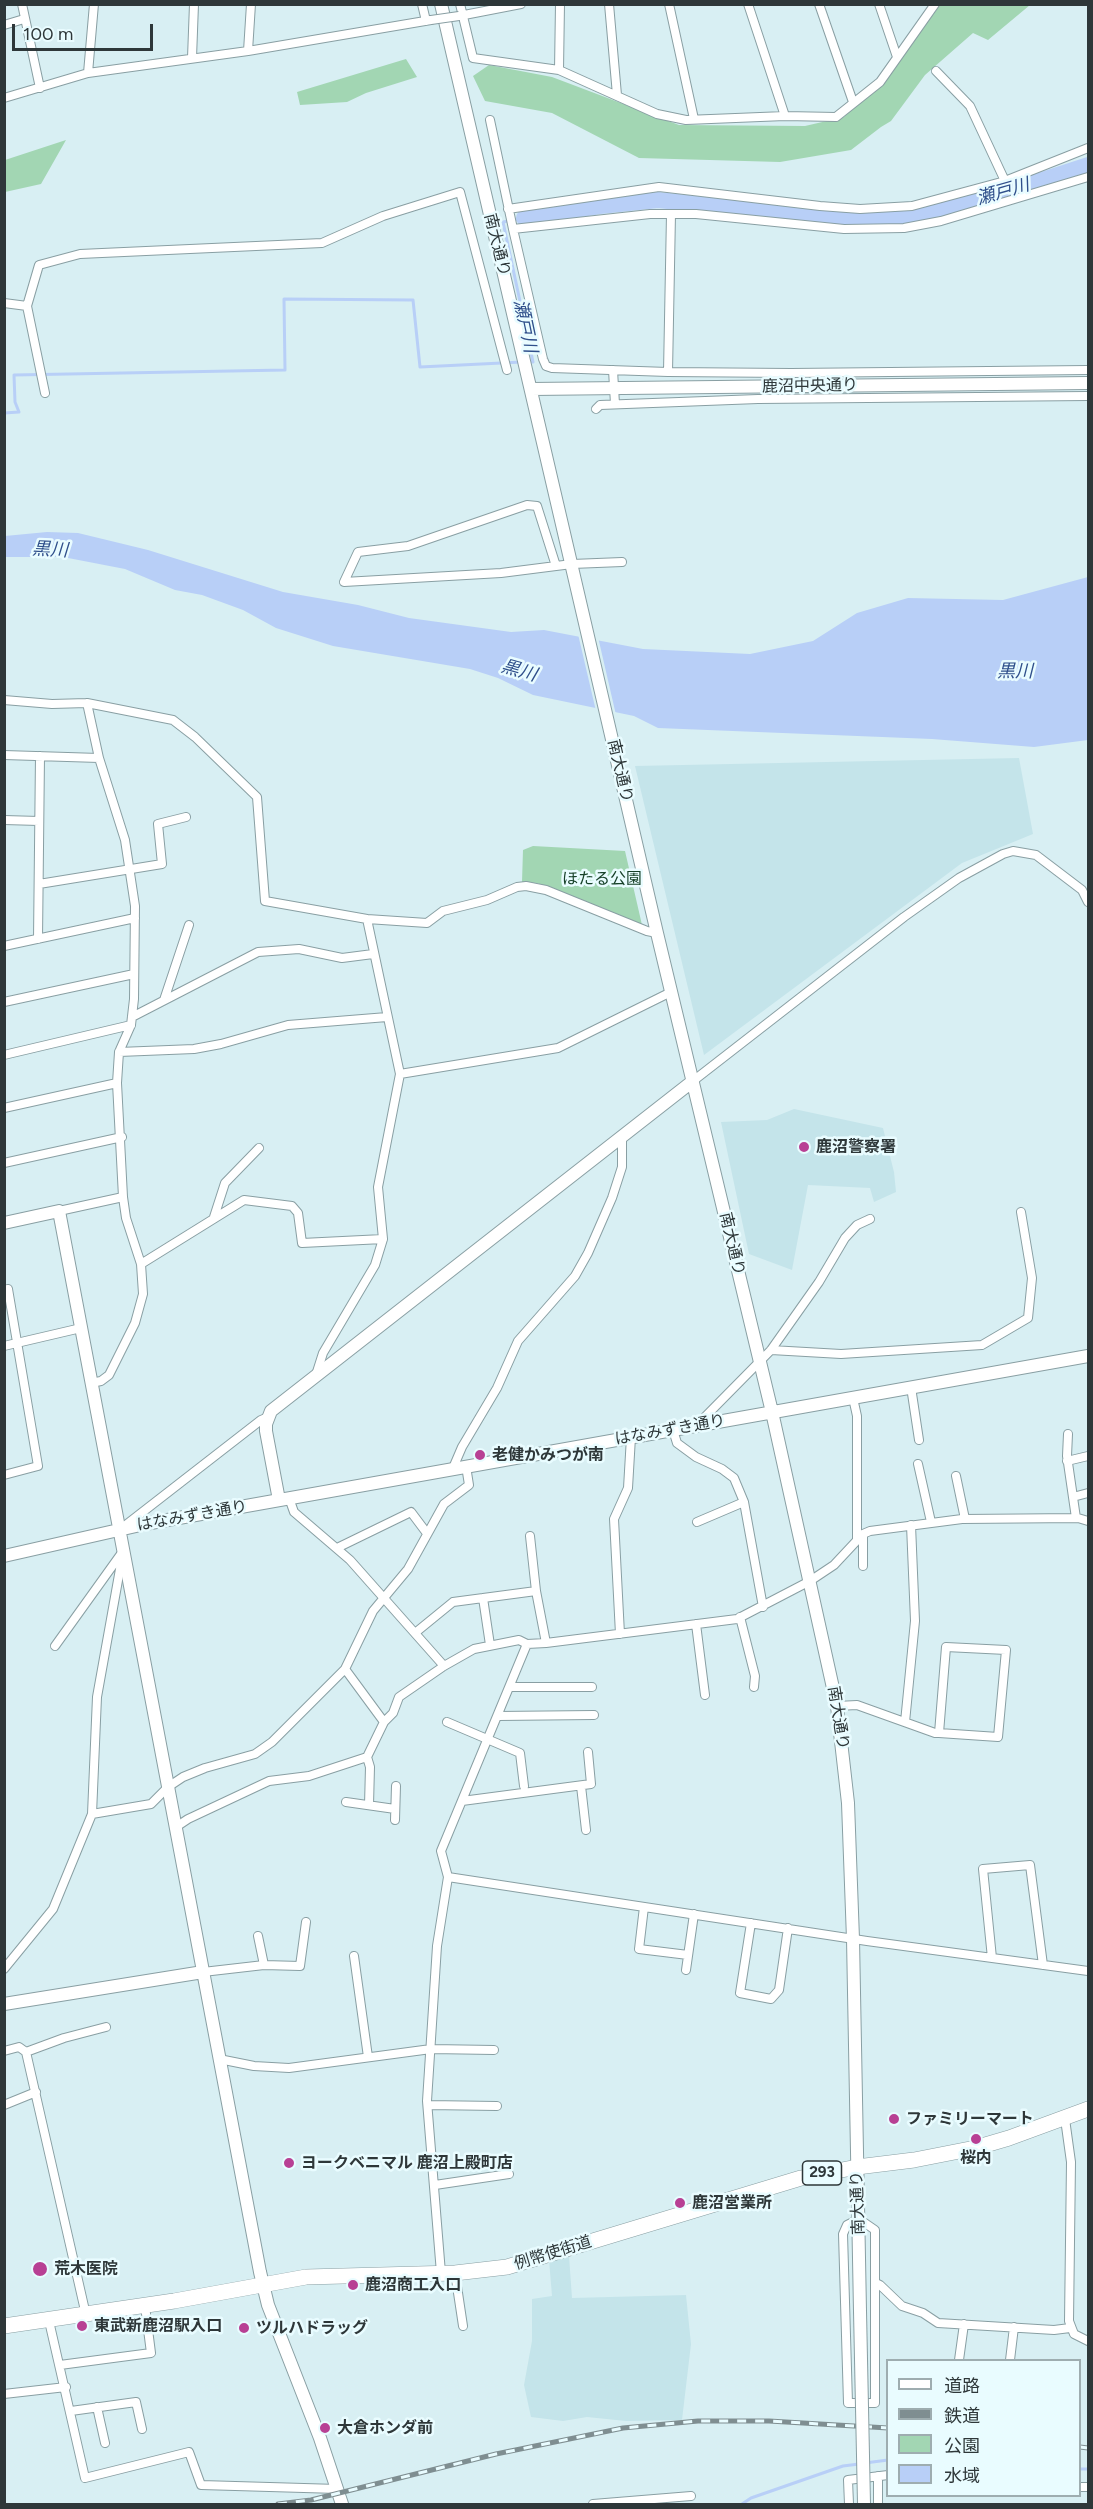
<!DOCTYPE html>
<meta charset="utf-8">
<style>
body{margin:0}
#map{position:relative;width:1093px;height:2509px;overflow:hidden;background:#d8eff3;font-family:Figtree,"Noto Sans JP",sans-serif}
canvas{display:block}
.frame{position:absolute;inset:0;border:6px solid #2e3739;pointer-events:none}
.legend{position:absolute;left:886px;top:2359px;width:195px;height:138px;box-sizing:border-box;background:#e9fcff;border:2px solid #9eadb0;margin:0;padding:8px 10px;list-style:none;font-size:18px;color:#2e3739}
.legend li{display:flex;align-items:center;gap:12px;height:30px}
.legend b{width:30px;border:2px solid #9eadb0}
.scale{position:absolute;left:12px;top:24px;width:141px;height:27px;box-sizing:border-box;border:3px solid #2e3739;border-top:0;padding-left:8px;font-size:18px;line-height:21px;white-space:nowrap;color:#2e3739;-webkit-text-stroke:4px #e9fcff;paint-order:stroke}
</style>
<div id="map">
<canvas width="1093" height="2509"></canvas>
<div class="frame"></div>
<ul class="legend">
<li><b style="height:8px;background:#fff"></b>道路</li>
<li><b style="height:8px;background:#7f8e91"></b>鉄道</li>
<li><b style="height:16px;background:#a2d6b3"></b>公園</li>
<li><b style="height:16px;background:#b8cff7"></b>水域</li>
</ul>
<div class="scale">100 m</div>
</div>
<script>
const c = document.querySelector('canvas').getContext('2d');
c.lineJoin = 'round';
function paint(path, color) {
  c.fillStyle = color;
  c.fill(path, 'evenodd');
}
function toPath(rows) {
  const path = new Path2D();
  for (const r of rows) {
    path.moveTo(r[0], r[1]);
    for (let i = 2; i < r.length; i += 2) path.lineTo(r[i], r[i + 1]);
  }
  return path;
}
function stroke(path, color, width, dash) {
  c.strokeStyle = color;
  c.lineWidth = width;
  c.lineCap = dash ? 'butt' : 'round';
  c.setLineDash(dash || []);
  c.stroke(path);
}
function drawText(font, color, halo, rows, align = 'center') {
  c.font = font + ' Figtree,"Noto Sans JP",sans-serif';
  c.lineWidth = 5;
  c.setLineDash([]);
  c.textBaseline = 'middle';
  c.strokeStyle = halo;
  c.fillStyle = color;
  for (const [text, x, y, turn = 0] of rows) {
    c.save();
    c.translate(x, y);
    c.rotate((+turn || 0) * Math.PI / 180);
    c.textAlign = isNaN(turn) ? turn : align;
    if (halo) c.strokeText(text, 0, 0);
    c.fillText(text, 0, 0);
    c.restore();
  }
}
const built = toPath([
 [1019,758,1033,834,962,863,704,1055,635,766],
 [794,1109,883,1128,894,1172,896,1192,874,1202,870,1188,808,1185,792,1270,749,1254,721,1122,767,1120],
 [569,2256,572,2298,686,2295,691,2344,682,2420,626,2421,587,2417,563,2421,531,2417,524,2385,532,2341,532,2299,552,2296,549,2260]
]);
const green = toPath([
 [940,5,1030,5,988,40,973,33,925,75,891,121,881,127,851,150,780,162,639,158,552,113,485,101,473,76,489,65,552,77,679,125,805,126,844,117,910,47],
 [406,59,417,77,366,93,347,102,300,105,297,92],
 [66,140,41,184,5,192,5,160],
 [533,846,625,851,642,925,537,883,522,882,523,850]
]);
const water = toPath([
 [47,532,78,533,111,541,148,550,283,592,358,605,409,618,511,632,544,630,643,649,750,654,813,641,857,613,908,598,1003,600,1088,577,1088,740,1034,747,932,739,658,728,634,716,533,695,498,678,470,669,333,646,276,628,243,610,202,595,175,590,125,569,63,557,5,557,5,536]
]);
const pier = toPath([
 [578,634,598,637,616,715,596,711]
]);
const stream = toPath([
 [524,218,503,222,533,362,529,362],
 [4,413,19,412,15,402,14,375,285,370,284,299,413,300,420,367,522,362],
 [865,2463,888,2460],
 [1080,2469,1088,2469],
 [742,2504,751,2498,843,2466,859,2464]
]);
const river = toPath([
 [524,218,600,206,658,200,836,218,897,217,928,213,990,197,1088,165]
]);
const street = toPath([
 [22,4,40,88],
 [422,4,426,21],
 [460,4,473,58,559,70,657,114,686,120,785,116,836,117,880,82,935,4],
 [609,4,617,95],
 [669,4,694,119],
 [748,4,785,116],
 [819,4,853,102],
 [879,4,897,57],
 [459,16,521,4],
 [4,25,24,19],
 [248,51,251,4],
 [192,58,194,4],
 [559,70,560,4],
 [936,71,970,106,1005,181],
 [88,73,94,4],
 [4,98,88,73,248,51,431,20],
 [490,120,513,229],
 [1088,177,941,221,904,228,844,229,696,214,650,214,513,229,543,359,546,366,552,368,668,372,791,373,1088,370],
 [508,209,659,187,820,206,860,209,912,206,1005,181,1088,148],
 [4,303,27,306],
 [613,370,615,404],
 [668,372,671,214],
 [45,393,27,306,39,265,80,254,322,243,383,216,460,192,507,370],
 [596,409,600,405,758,399,1088,396],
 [556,566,537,506,527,505,408,546,358,552,344,582,501,573,556,566,572,564,622,562],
 [4,700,52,704,87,703,173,720,195,737,257,797,265,901,367,919,400,1074,378,1187,383,1239],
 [87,703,99,758,125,840,135,906,134,999,131,1025,119,1052,117,1083,123,1197,126,1218,141,1264,143,1294,135,1323,109,1375,101,1381,91,1383],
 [4,755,99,758],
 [4,820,39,821],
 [39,884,162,864,158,824,186,817],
 [367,919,427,923,443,911,487,900,517,887,526,886,546,890,647,931,657,933],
 [38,939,40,756],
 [4,946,135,918],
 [164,1000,189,925],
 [4,1002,134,974],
 [132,1017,258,952,299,949,342,958,373,954],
 [119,1052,194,1049,221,1044,288,1025,387,1017],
 [4,1055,131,1025],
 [400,1074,558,1048,671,992],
 [693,1081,904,917,959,878,1003,854,1013,851,1036,855,1082,890,1088,902],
 [4,1108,117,1083],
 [4,1163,122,1137],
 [59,1211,123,1197],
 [214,1217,225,1183,259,1148],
 [141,1264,244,1200,292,1206,298,1213,302,1243,383,1239,375,1265,323,1353,316,1375],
 [4,1290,8,1289,38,1466,4,1475],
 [4,1346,81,1328],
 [771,1350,841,1354,982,1345,1028,1318,1032,1278,1021,1212],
 [911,1387,919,1440],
 [853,1398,857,1416,857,1540],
 [696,1426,771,1350,819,1282,845,1238,857,1225,870,1219],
 [673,1430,677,1443,696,1457,722,1469,734,1478,744,1502,763,1607],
 [1068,1434,1067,1456,1076,1518],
 [1067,1461,1088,1456],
 [918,1464,931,1522],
 [453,1468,462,1447,497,1388,518,1341,575,1276,588,1253,612,1198,622,1167,622,1136],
 [956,1476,965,1519],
 [1073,1497,1088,1493],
 [289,1498,294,1512,350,1560,444,1666],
 [697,1522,744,1502],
 [122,1528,261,1420,268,1417],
 [863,1534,863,1566],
 [530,1536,536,1591],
 [337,1548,411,1512,426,1532],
 [483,1598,490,1645],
 [740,1617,755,1676,754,1687],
 [696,1624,705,1695],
 [415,1633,453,1602,536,1591,546,1643],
 [620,1634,614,1519,628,1488,631,1437],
 [55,1646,121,1554],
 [345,1669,384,1722],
 [510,1687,592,1687],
 [837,1706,857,1705,935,1733,939,1733,998,1737,1006,1650,946,1647,939,1733],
 [498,1716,594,1715],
 [447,1722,520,1753,524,1786],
 [905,1722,915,1621,911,1525],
 [367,1757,370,1767,369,1805],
 [581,1786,586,1830],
 [462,1801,591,1784,588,1752],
 [346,1802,395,1809],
 [92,1814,97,1697,122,1558],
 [395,1820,396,1786],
 [176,1827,188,1819,269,1781,309,1776,367,1757,384,1722,393,1713,399,1697,444,1666,474,1649,519,1640,527,1644,546,1643,737,1619,810,1581,834,1565,863,1534,870,1531,962,1519,1078,1518,1088,1521],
 [448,1877,867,1941,1088,1971],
 [644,1907,639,1949,688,1955],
 [751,1923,740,1993,771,1999,779,1990,788,1928],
 [258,1936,264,1965],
 [354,1956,368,2057],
 [992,1958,983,1869,1030,1865,1043,1965],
 [4,1969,53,1909,92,1814,151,1804,168,1787,183,1777,205,1768,255,1754,272,1742,345,1669,373,1611,408,1569,444,1504,469,1485,466,1466],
 [686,1970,694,1914],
 [203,1972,264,1965,300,1966,306,1922],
 [4,2051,19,2047,26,2052,64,2038,106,2027],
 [26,2052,86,2315],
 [219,2059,254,2066,289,2068,431,2049,494,2050],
 [4,2105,36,2092],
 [428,2105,497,2106],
 [1065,2119,1071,2162,1069,2321,1074,2334,1088,2341],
 [435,2185,509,2174],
 [859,2219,875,2230,875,2403,848,2403,843,2234,847,2225,859,2219],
 [441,2273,427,2101,437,1946,448,1877,441,1851,527,1644],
 [455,2273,463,2326],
 [876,2283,880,2285,902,2306,923,2313,938,2323,1054,2330,1070,2328],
 [49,2321,85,2478,189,2452,201,2485,338,2489],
 [959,2360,964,2324],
 [1010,2360,1014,2327],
 [60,2365,151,2353,145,2306],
 [4,2394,66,2387],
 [97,2407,105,2443],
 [71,2411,136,2402,142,2429],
 [878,2476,878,2504],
 [1080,2487,1088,2487],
 [593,2504,691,2496],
 [849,2504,848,2480,888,2475]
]);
const secondary = toPath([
 [441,4,657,933,772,1412,837,1706,848,1803,853,1939,860,2311],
 [531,389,1088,383],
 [4,1223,59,1211,260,2272,268,2305,320,2438,342,2504],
 [279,1500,266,1431,266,1424,271,1411,693,1081],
 [4,1556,145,1524,1088,1356],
 [4,2004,203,1972]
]);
const highway = toPath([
 [4,2326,174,2301,306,2277,455,2273,507,2267,801,2178,857,2167,914,2160,975,2148,1009,2138,1088,2109]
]);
const rail = toPath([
 [1080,2447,1088,2448],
 [278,2504,311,2500,496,2454,623,2428,698,2421,769,2421,888,2428]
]);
const streetBridge = toPath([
 [431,20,459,16]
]);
const secondaryBridge = toPath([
 [860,2311,864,2504]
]);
const markers = [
 [804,1147,6,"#b84094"],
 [480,1455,6,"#b84094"],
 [894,2119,6,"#b84094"],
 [976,2139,6,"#b84094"],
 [289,2163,6,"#b84094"],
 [680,2203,6,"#b84094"],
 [40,2269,8,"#b84094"],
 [353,2285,6,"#b84094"],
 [82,2326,6,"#b84094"],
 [244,2328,6,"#b84094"],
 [325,2428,6,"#b84094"]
];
const shields = [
 [822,2173,39]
];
const shieldNames = [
 ["293",822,2173]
];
const streetNames = [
 ["南大通り",497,245,76],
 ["鹿沼中央通り",810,386,-1],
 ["南大通り",620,771,77],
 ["南大通り",732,1244,77],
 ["はなみずき通り",670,1430,-10],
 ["はなみずき通り",192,1516,-10],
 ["南大通り",838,1718,81],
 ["南大通り",858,2203,-92],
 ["例幣使街道",553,2253,-17]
];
const parkNames = [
 ["ほたる公園",602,879]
];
const poiNames = [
 ["鹿沼警察署",816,1147],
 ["老健かみつが南",492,1455],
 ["ファミリーマート",906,2119],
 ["桜内",976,2158,"center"],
 ["ヨークベニマル 鹿沼上殿町店",301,2163],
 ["鹿沼営業所",692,2203],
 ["荒木医院",54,2269],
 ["鹿沼商工入口",365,2285],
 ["東武新鹿沼駅入口",94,2326],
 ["ツルハドラッグ",256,2328],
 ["大倉ホンダ前",337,2428]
];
const waterNames = [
 ["瀬戸川",1003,192,-16],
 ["瀬戸川",525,326,78],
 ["黒川",50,550,3],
 ["黒川",519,671,16],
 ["黒川",1015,672]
];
paint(built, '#c4e4ea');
paint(green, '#a2d6b3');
paint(water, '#b8cff7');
paint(pier, '#d8eff3');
stroke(stream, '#b8cff7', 3);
stroke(river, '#b8cff7', 16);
stroke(street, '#899fa3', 10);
stroke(secondary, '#899fa3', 14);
stroke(highway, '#899fa3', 16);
stroke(street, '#fff', 8);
stroke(secondary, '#fff', 12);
stroke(highway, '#fff', 15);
stroke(rail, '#7f8e91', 5);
stroke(rail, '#e9fcff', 3, [9]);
stroke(streetBridge, '#899fa3', 10, []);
stroke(secondaryBridge, '#899fa3', 14, []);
stroke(streetBridge, '#fff', 8);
stroke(secondaryBridge, '#fff', 12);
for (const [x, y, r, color] of markers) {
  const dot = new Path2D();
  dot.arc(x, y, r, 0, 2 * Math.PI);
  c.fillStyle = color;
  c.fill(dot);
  stroke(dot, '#e9fcff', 2);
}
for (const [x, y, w] of shields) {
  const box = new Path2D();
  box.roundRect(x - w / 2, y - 12, w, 24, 4.5);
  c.fillStyle = '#e9fcff';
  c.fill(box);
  stroke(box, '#2e3739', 1.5);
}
drawText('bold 15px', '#2e3739', null, shieldNames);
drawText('16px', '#2e3739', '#e9fcff', streetNames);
drawText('16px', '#174129', '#e9fcff', parkNames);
drawText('bold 16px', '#2e3739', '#e9fcff', poiNames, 'left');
drawText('italic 18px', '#2f4f8b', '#e9fcff', waterNames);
</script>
